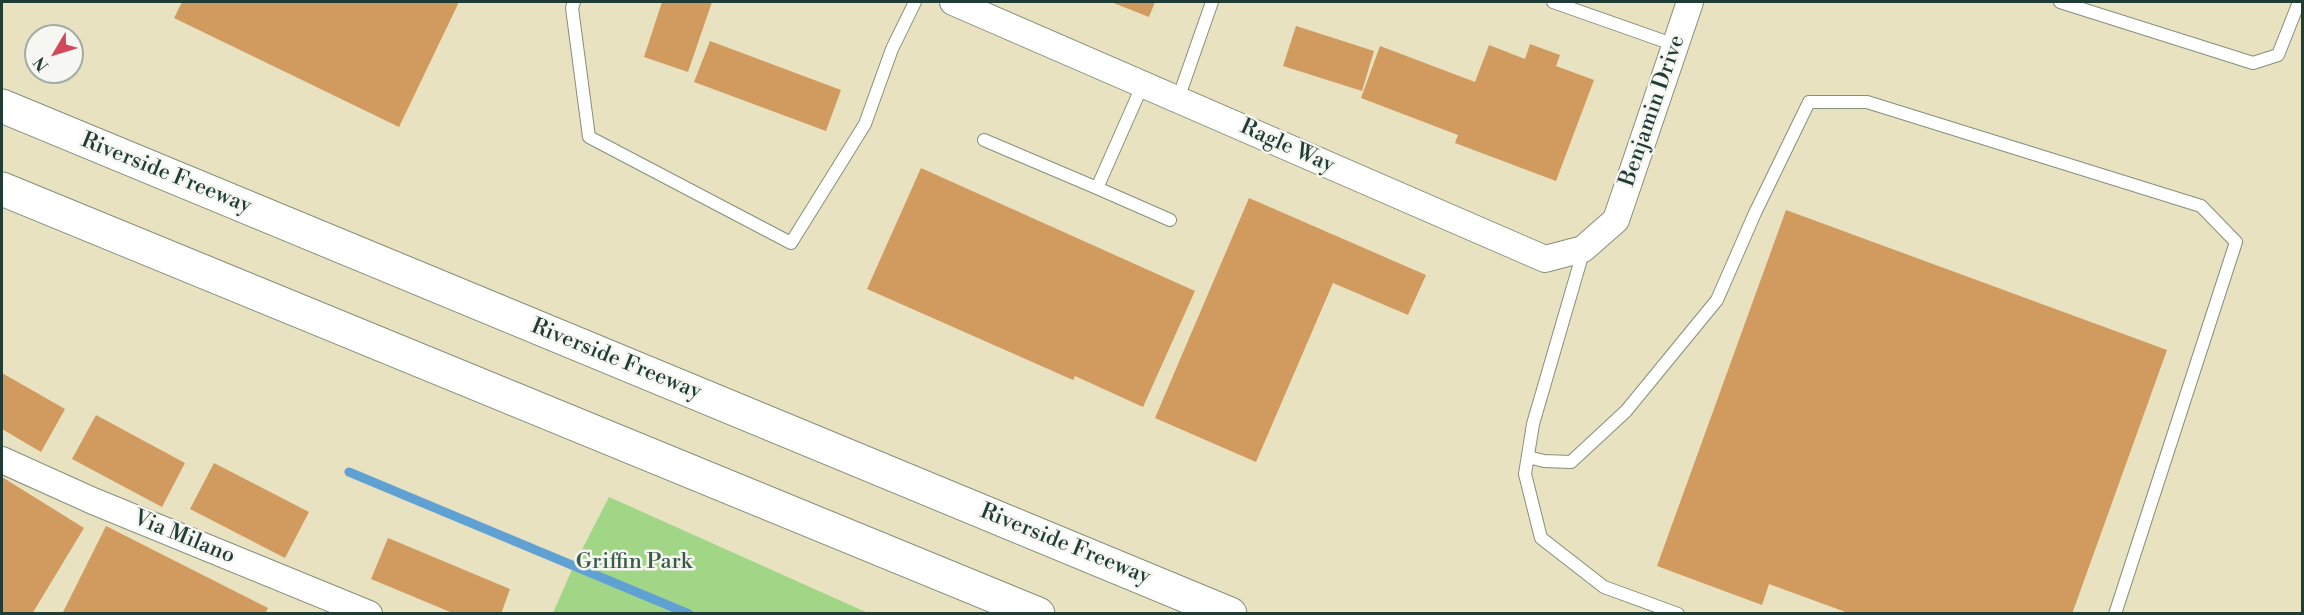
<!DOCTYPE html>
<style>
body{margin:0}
#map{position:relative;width:2304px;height:615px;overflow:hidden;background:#e9e2c1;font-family:"Libre Bodoni",serif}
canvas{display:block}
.frame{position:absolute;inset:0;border:3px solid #1f3d34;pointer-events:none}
.north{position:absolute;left:24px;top:24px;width:60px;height:60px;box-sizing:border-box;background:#f6f6f2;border:2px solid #a0aca6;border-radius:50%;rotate:232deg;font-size:16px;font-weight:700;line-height:24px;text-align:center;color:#1f3d34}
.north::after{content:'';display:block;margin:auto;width:21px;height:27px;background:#d1495b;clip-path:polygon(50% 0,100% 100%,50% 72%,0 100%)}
</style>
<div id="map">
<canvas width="2304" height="615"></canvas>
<div class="frame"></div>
<div class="north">N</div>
</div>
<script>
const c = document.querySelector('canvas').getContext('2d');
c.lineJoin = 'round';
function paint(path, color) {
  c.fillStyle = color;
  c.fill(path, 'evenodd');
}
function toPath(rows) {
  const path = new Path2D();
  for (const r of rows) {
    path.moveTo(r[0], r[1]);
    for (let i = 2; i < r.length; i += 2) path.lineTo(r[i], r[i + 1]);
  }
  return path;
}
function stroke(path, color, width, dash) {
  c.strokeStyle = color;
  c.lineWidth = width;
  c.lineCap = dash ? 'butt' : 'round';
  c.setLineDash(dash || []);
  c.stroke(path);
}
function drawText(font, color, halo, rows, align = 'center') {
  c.font = font + ' "Libre Bodoni",serif';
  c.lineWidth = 5;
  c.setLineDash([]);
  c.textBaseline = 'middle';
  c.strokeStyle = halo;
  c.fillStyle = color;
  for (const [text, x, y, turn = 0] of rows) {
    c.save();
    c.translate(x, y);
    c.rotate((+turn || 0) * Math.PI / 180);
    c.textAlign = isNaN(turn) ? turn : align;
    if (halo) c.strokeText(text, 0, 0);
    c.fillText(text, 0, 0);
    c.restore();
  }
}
const green = toPath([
 [609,497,868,613,553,613,574,565]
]);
const stream = toPath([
 [349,472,689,614]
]);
const building = toPath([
 [182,2,459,2,399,127,174,18],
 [662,2,712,2,688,72,644,57],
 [1111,2,1155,2,1149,17],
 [1296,26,1374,51,1362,91,1283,66],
 [710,41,841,90,826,131,694,82],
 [1530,44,1560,55,1556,66,1594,80,1556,181,1455,143,1458,135,1361,98,1380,46,1475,82,1489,45,1525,59],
 [921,168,1195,291,1143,407,1075,376,1073,380,867,289],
 [1249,198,1426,275,1408,315,1333,283,1256,462,1155,418],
 [1786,210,2167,350,2072,614,1851,614,1769,584,1762,605,1657,566],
 [2,373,65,409,41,452,2,429],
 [96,415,185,463,162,507,72,459],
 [214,463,309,512,285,558,190,509],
 [2,477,84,528,32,614,2,614],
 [106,526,268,608,265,614,62,614],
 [388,538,510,589,501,614,455,614,371,579]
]);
const lane = toPath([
 [574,2,572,8,589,137,791,243,865,124,892,49,915,2],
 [1553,2,1675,45],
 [2060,2,2253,63,2278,55,2299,2],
 [1178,99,1212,2],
 [984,140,1097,188,1143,84],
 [1097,188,1170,220],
 [1584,249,1533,424,1525,474,1541,538,1604,587,1678,614],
 [1528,457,1544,461,1571,462,1626,411,1717,300,1755,213,1809,102,1867,102,2201,206,2236,242,2115,614]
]);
const street = toPath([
 [953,2,1545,259,1583,249,1616,220,1690,2],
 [2,460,93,501,369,614]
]);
const highway = toPath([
 [2,106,1230,614],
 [2,189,1038,614]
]);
const streetNames = [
 ["Benjamin Drive",1653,111,-71],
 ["Ragle Way",1287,147,24],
 ["Riverside Freeway",166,174,22],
 ["Riverside Freeway",616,360,22],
 ["Via Milano",184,538,22],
 ["Riverside Freeway",1065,545,22]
];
const parkNames = [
 ["Griffin Park",634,563]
];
paint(green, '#a1d687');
stroke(stream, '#60a1d4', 9);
paint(building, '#d19a5e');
stroke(lane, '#84907a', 14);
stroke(street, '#84907a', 28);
stroke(highway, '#84907a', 35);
stroke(lane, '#fff', 12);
stroke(street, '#fff', 26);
stroke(highway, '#fff', 33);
drawText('22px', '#1f3d34', '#f6f6f2', streetNames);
drawText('22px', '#395c45', '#f6f6f2', parkNames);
</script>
